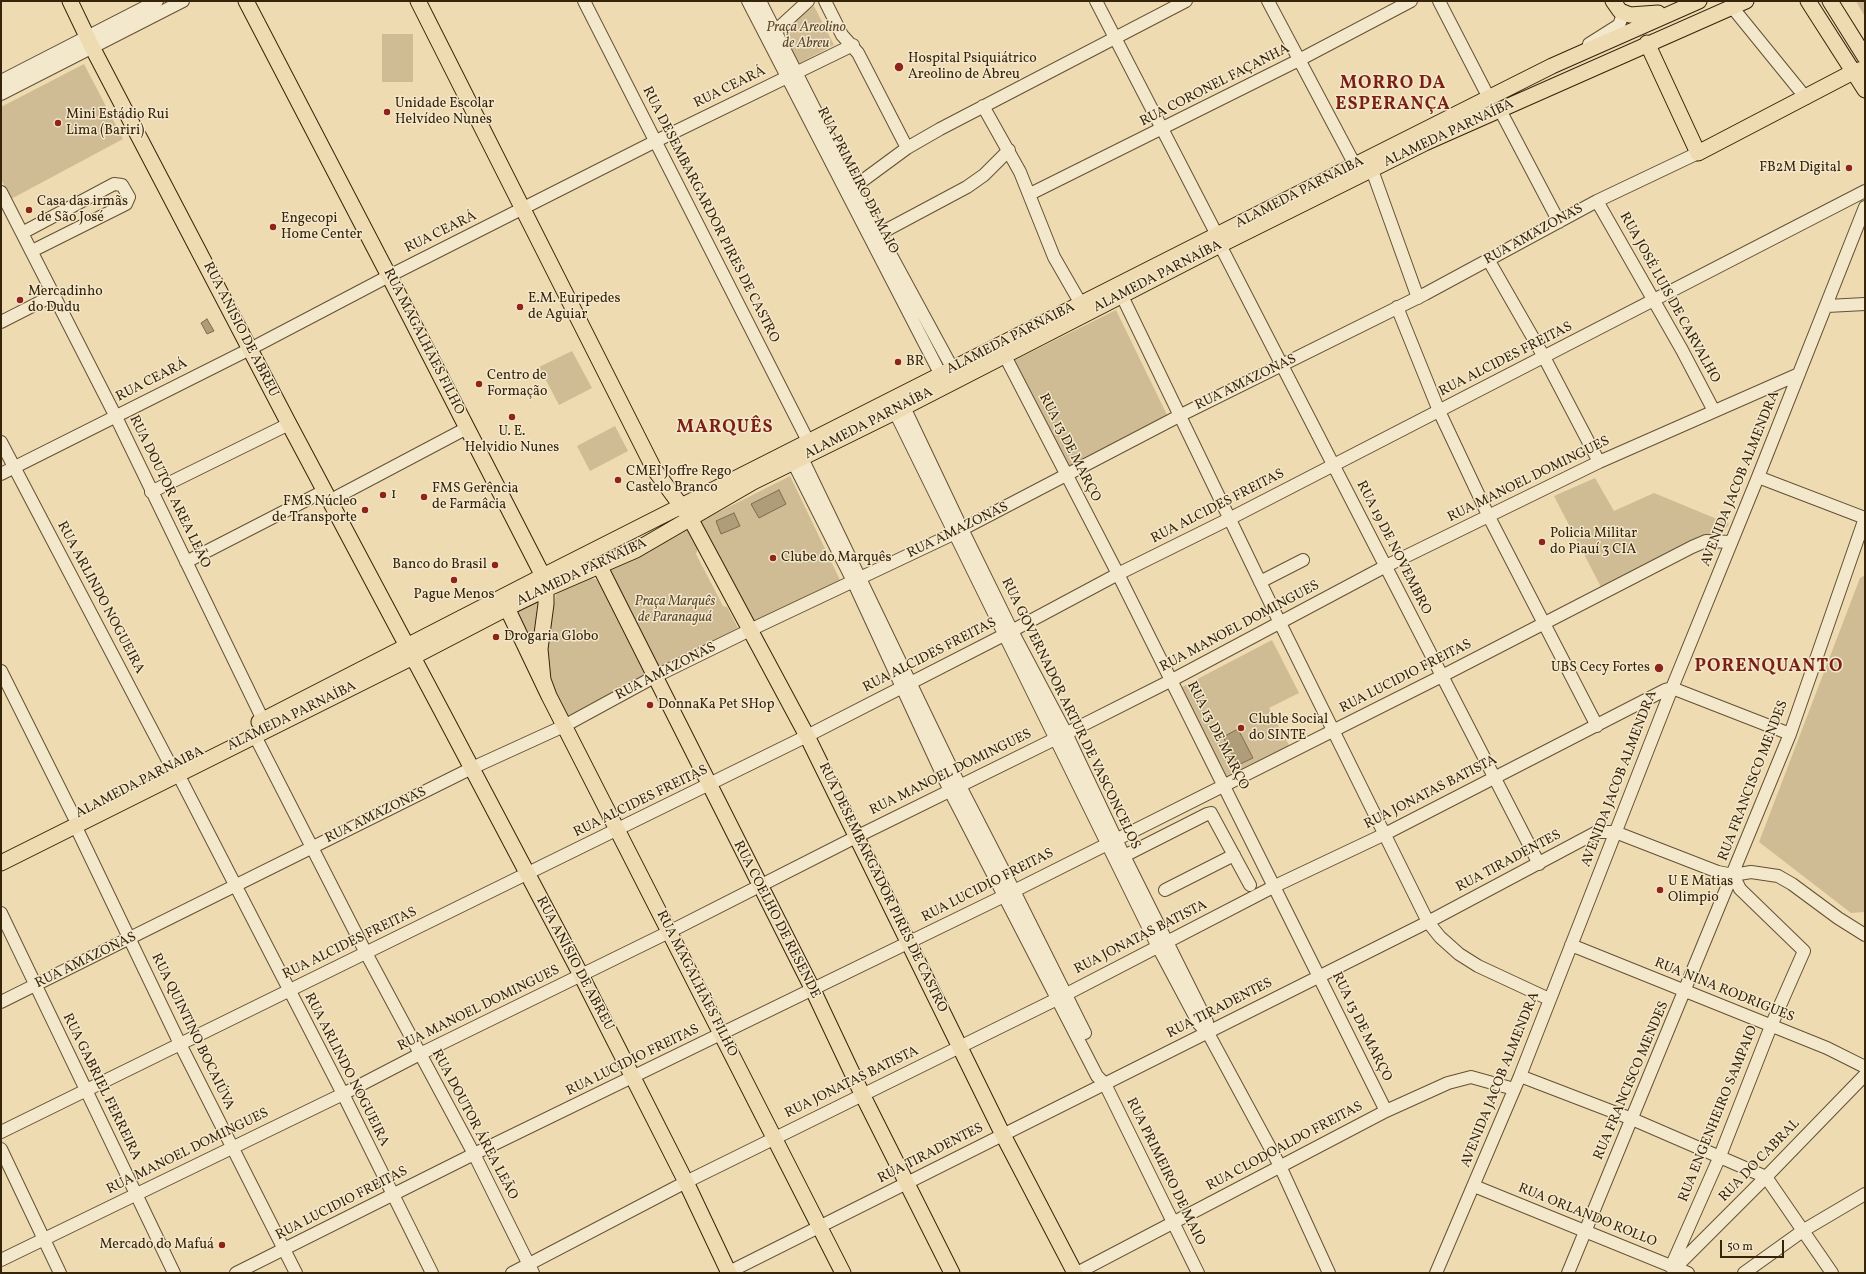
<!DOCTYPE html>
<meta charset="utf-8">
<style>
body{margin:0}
#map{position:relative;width:1866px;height:1274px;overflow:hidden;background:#eedbb1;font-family:Vollkorn,serif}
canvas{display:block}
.frame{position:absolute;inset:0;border:2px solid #35230a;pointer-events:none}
.scale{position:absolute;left:1720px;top:1240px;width:64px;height:18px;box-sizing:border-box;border:2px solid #35230a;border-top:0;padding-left:5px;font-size:12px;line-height:14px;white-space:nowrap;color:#35230a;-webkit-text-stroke:3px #f4e8cc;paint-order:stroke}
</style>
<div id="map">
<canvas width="1866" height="1274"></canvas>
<div class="frame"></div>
<div class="scale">50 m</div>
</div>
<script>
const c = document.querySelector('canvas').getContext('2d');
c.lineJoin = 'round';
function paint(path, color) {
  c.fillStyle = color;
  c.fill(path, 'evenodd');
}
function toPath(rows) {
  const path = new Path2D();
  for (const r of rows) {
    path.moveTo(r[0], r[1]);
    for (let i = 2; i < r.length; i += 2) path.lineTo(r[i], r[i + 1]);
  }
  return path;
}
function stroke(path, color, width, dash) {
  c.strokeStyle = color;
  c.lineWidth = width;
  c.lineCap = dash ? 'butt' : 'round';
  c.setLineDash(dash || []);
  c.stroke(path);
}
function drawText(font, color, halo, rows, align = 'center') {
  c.font = font + ' Vollkorn,serif';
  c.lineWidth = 3;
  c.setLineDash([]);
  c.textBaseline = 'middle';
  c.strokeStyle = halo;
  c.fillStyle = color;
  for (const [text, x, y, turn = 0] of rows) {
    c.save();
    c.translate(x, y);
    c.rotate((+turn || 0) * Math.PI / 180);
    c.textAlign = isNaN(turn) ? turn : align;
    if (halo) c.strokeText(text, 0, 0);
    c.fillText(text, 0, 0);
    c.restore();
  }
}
const green = toPath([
 [1856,1,1865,1,1865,17],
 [814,6,834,45,794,66,778,32],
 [382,34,413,34,413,82,382,82],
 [84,64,123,139,11,199,1,179,1,107],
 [1116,310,1168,417,1068,471,1013,361],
 [572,351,592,388,559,405,539,367],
 [615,426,628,451,590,471,577,446],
 [790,476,841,582,751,624,697,523],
 [1595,478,1614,511,1654,493,1729,524,1723,532,1709,535,1602,589,1554,496],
 [684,524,698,548,696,554,723,606,727,607,738,628,656,670,610,575,611,569,613,566],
 [1865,575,1865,912,1851,913,1759,842,1860,578],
 [589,577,597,580,645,675,566,717,550,684,545,661,548,635,557,590],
 [539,597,539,608,534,653,513,609],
 [1272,640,1299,693,1269,708,1290,747,1227,778,1182,687]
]);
const water = toPath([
 [207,319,214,331,207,334,201,323,207,319],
 [779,490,786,504,759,518,751,504,779,490],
 [734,513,740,526,721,534,716,521,734,513],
 [1238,729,1253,758,1238,765,1223,737,1238,729]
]);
const minor = toPath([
 [584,1,809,443],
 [748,1,944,381],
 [760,1,854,187,956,375],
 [825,1,842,35,858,53,907,148],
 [1096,1,1217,235],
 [1268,1,1355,165],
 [1439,1,1489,98],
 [1732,7,1806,98],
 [771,35,808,1],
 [1589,44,1619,25,1622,17,1620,11],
 [1,81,157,1],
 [1,94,183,1],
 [983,106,1020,172,1054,257,1081,304],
 [1500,110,1559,222],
 [1372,170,1418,298],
 [854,187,907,148,940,129,1186,1],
 [1,192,116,417,263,720],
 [1030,194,1299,60,1411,1],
 [1597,201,1682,350,1714,411],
 [22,233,114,184,122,185,129,197,126,204,32,251],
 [879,234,967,187,984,175,1009,150],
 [1220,245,1539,864],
 [1489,261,1544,357,1599,462],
 [1122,296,1280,623,1428,922,1440,937,1459,954,1478,966,1549,999],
 [1827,306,1865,304],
 [1397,307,1439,411,1489,517,1597,726],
 [1,322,54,295],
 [1005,356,1118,574,1386,1111],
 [904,407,962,529,1012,631,1066,733,1124,856,1207,1022,1208,1032],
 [895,412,1158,947,1199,1024,1208,1033,1280,1166,1329,1273],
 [1,442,172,768],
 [802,458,960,786,1014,891,1085,1033],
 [793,462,853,581,950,791,1097,1076,1105,1084,1198,1273],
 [1,474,250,349,389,276,656,141,853,45],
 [1758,477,1865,518],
 [151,492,289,424],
 [329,501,467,428],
 [186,562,324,491],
 [1260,582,1303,560],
 [1,671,74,817],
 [255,736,366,953,474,1154,533,1273],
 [178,774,343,1094,432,1273],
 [75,825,180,1044,296,1273],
 [1124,856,1207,814,1211,813,1250,885],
 [1165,890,1234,855],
 [1,913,174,1273],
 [1571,945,1827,1048,1865,1067],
 [1,1002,472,768,564,726,654,677,750,630,953,534,1181,415,1425,294,1597,201,1698,153],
 [1520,1076,1632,1119,1766,1177,1832,1273],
 [1,1132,807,736,1004,635,1118,574,1229,519,1865,191],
 [1,1149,60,1273],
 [1474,1186,1688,1273],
 [1,1260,343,1094,420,1054,669,932,856,837,1057,738,1172,680,1386,566,1599,462,1799,374],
 [1671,1267,1720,1156,1771,1026,1804,951,1740,889,1733,875],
 [1675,1268,1766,1177,1865,1075],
 [236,1273,474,1154,1004,896,1442,676,1692,547,1706,541,1731,542],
 [512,1273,686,1182,1057,999,1275,886,1385,834,1665,690,1672,688,1790,734],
 [727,1273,1428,922,1597,832,1615,832,1718,872,1733,875,1751,872,1778,876,1792,884,1838,918,1865,935],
 [1077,1273,1386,1111,1448,1083,1471,1077,1514,1089],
 [1436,1273,1520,1076,1672,688,1758,477,1865,207],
 [1568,1273,1790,734,1865,518],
 [1744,1273,1804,1230,1865,1194]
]);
const major = toPath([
 [70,1,92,47,289,424,440,708,581,975,686,1182,729,1273],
 [246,1,389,276,543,576,546,589,546,604,540,649,543,680,549,696],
 [418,1,654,469,690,518,807,736,1003,1135,1075,1273],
 [1613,1,1620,11,1630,15,1658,13],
 [1808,1,1865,90],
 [1830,1,1865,57],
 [1647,43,1698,153,1853,72,1865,68],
 [600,567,813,990,863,1096,952,1273],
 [507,608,549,696,843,1273],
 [259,722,543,576,1355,165,1552,66,1699,1],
 [1,863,413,657,507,608,546,589,636,550,753,482,895,412,1220,245,1425,143,1746,1]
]);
const markers = [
 [899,67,5,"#8f2418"],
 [387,112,4,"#8f2418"],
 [58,123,4,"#8f2418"],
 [1849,168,4,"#8f2418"],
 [29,210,4,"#8f2418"],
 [273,227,4,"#8f2418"],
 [20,300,4,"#8f2418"],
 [520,307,4,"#8f2418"],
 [898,362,4,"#8f2418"],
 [479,384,4,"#8f2418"],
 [512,417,4,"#8f2418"],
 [618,480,4,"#8f2418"],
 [383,495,4,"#8f2418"],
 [424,497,4,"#8f2418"],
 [365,510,4,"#8f2418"],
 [1542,542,4,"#8f2418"],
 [773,558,4,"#8f2418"],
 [495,565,4,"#8f2418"],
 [454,580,4,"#8f2418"],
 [496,637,4,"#8f2418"],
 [1659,668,5,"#8f2418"],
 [650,705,4,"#8f2418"],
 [1241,728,4,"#8f2418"],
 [1660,890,4,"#8f2418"],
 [222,1245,4,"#8f2418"]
];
const parkNames = [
 ["Praça Areolino",806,28],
 ["de Abreu",806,44],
 ["Praça Marquês",675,602],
 ["de Paranaguá",675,618]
];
const poiNames = [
 ["Hospital Psiquiátrico",908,59],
 ["Areolino de Abreu",908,75],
 ["Unidade Escolar",395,104],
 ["Helvídeo Nunes",395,120],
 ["Mini Estádio Rui",66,115],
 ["Lima (Bariri)",66,131],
 ["FB2M Digital",1841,168,"right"],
 ["Casa das irmãs",37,202],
 ["de São José",37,218],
 ["Engecopi",281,219],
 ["Home Center",281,235],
 ["Mercadinho",28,292],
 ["do Dudu",28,308],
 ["E.M. Euripedes",528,299],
 ["de Aguiar",528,315],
 ["BR",906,362],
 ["Centro de",487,376],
 ["Formação",487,392],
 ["U. E.",512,432,"center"],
 ["Helvidio Nunes",512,448,"center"],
 ["CMEI Joffre Rego",626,472],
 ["Castelo Branco",626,488],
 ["FMS Gerência",432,489],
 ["de Farmâcia",432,505],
 ["1",391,495],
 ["FMS Núcleo",357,502,"right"],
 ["de Transporte",357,518,"right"],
 ["Policia Militar",1550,534],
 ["do Piauí 3 CIA",1550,550],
 ["Clube do Marquês",781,558],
 ["Banco do Brasil",487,565,"right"],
 ["Pague Menos",454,595,"center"],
 ["Drogaria Globo",504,637],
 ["UBS Cecy Fortes",1650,668,"right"],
 ["DonnaKa Pet SHop",658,705],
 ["Cluble Social",1249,720],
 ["do SINTE",1249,736],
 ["U E Matias",1668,882],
 ["Olimpio",1668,898],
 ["Mercado do Mafuá",214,1245,"right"]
];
const streetNames = [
 ["RUA CORONEL FAÇANHA",1215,86,-27],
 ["RUA CEARÁ",730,88,-26],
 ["ALAMEDA PARNAÍBA",1449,134,-25],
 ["RUA PRIMEIRO DE MAIO",857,181,63],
 ["ALAMEDA PARNAIBA",1300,193,-27],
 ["RUA DESEMBARGARDOR PIRES DE CASTRO",710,215,63],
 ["RUA CEARÁ",441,233,-26],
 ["RUA AMAZONAS",1534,235,-29],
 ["ALAMEDA PARNAÍBA",1158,277,-27],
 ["RUA JOSÉ LUIS DE CARVALHO",1669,298,61],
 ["RUA ANISIO DE ABREU",240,330,63],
 ["ALAMEDA PARNAIBA",1011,339,-27],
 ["RUA MAGALHÃES FILHO",423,342,63],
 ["RUA ALCIDES FREITAS",1506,360,-27],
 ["RUA CEARÁ",152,381,-27],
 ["RUA AMAZONAS",1246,383,-26],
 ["ALAMEDA PARNAÍBA",869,424,-27],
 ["RUA 13 DE MARÇO",1069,448,63],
 ["AVENIDA JACOB ALMENDRA",1741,479,-68],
 ["RUA MANOEL DOMINGUES",1529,480,-26],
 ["RUA DOUTOR AREA LEÃO",169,492,64],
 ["RUA ALCIDES FREITAS",1218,507,-27],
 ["RUA AMAZONAS",958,531,-26],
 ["RUA 19 DE NOVEMBRO",1393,548,63],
 ["ALAMEDA PARNAÍBA",582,573,-25],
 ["RUA ARLINDO NOGUEIRA",100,598,62],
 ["RUA MANOEL DOMINGUES",1240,627,-28],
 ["RUA ALCIDES FREITAS",930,656,-27],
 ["RUA AMAZONAS",666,672,-27],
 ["RUA LUCIDIO FREITAS",1406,677,-27],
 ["RUA GOVERNADOR ARTUR DE VASCONCELOS",1070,714,64],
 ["ALAMEDA PARNAÍBA",292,717,-26],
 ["RUA 13 DE MARÇO",1217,736,63],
 ["RUA MANOEL DOMINGUES",951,773,-26],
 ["AVENIDA JACOB ALMENDRA",1620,779,-69],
 ["RUA FRANCISCO MENDES",1754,781,-69],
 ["ALAMEDA PARNAIBA",140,783,-27],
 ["RUA JONATAS BATISTA",1431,793,-27],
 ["RUA ALCIDES FREITAS",641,802,-26],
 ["RUA AMAZONAS",376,816,-26],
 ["RUA TIRADENTES",1509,862,-28],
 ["RUA LUCIDIO FREITAS",988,886,-27],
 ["RUA DESEMBARGADOR PIRES DE CASTRO",882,888,64],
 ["RUA COELHO DE RESENDE",776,920,63],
 ["RUA JONATAS BATISTA",1141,938,-27],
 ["RUA ALCIDES FREITAS",350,944,-26],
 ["RUA AMAZONAS",86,961,-26],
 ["RUA ANÍSIO DE ABREU",574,964,62],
 ["RUA MAGALHÃES FILHO",696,984,63],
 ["RUA NINA RODRIGUES",1724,991,22],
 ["RUA MANOEL DOMINGUES",479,1009,-26],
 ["RUA TIRADENTES",1220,1009,-27],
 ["RUA 13 DE MARÇO",1361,1027,64],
 ["RUA QUINTINO BOCAIÚVA",192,1032,64],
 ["RUA LUCIDIO FREITAS",633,1061,-26],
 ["RUA ARLINDO NOGUEIRA",346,1070,63],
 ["AVENIDA JACOB ALMENDRA",1501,1080,-68],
 ["RUA FRANCISCO MENDES",1632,1081,-67],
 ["RUA JONATAS BATISTA",852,1083,-26],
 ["RUA GABRIEL FERREIRA",101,1087,64],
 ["RUA ENGENHEIRO SAMPAIO",1719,1114,-68],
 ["RUA DOUTOR ÁREA LEÃO",474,1125,62],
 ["RUA CLODOALDO FREITAS",1285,1147,-28],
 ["RUA MANOEL DOMINGUES",188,1152,-26],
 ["RUA TIRADENTES",931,1154,-27],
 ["RUA DO CABRAL",1760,1161,-46],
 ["RUA PRIMEIRO DE MAIO",1165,1172,64],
 ["RUA LUCIDIO FREITAS",342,1204,-27],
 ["RUA ORLANDO ROLLO",1587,1216,22]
];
const districtNames = [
 ["MORRO DA",1393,85],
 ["ESPERANÇA",1393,106],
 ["MARQUÊS",725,429],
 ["PORENQUANTO",1769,668]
];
paint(green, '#cfbc95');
paint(water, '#af9c78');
stroke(water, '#7e6c4c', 1);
stroke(minor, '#635134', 14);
stroke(major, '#35230a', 17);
stroke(minor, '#f4e8cc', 12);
stroke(major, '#eedbb1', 15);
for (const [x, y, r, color] of markers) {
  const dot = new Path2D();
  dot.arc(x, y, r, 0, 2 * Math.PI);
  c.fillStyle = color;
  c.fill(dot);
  stroke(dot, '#f4e8cc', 1.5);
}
drawText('italic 14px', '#5c492d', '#f4e8cc', parkNames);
drawText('14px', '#35230a', '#f4e8cc', poiNames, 'left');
drawText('14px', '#35230a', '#f4e8cc', streetNames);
c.letterSpacing = '1px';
drawText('bold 18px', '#7a1f14', '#f4e8cc', districtNames);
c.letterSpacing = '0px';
</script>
